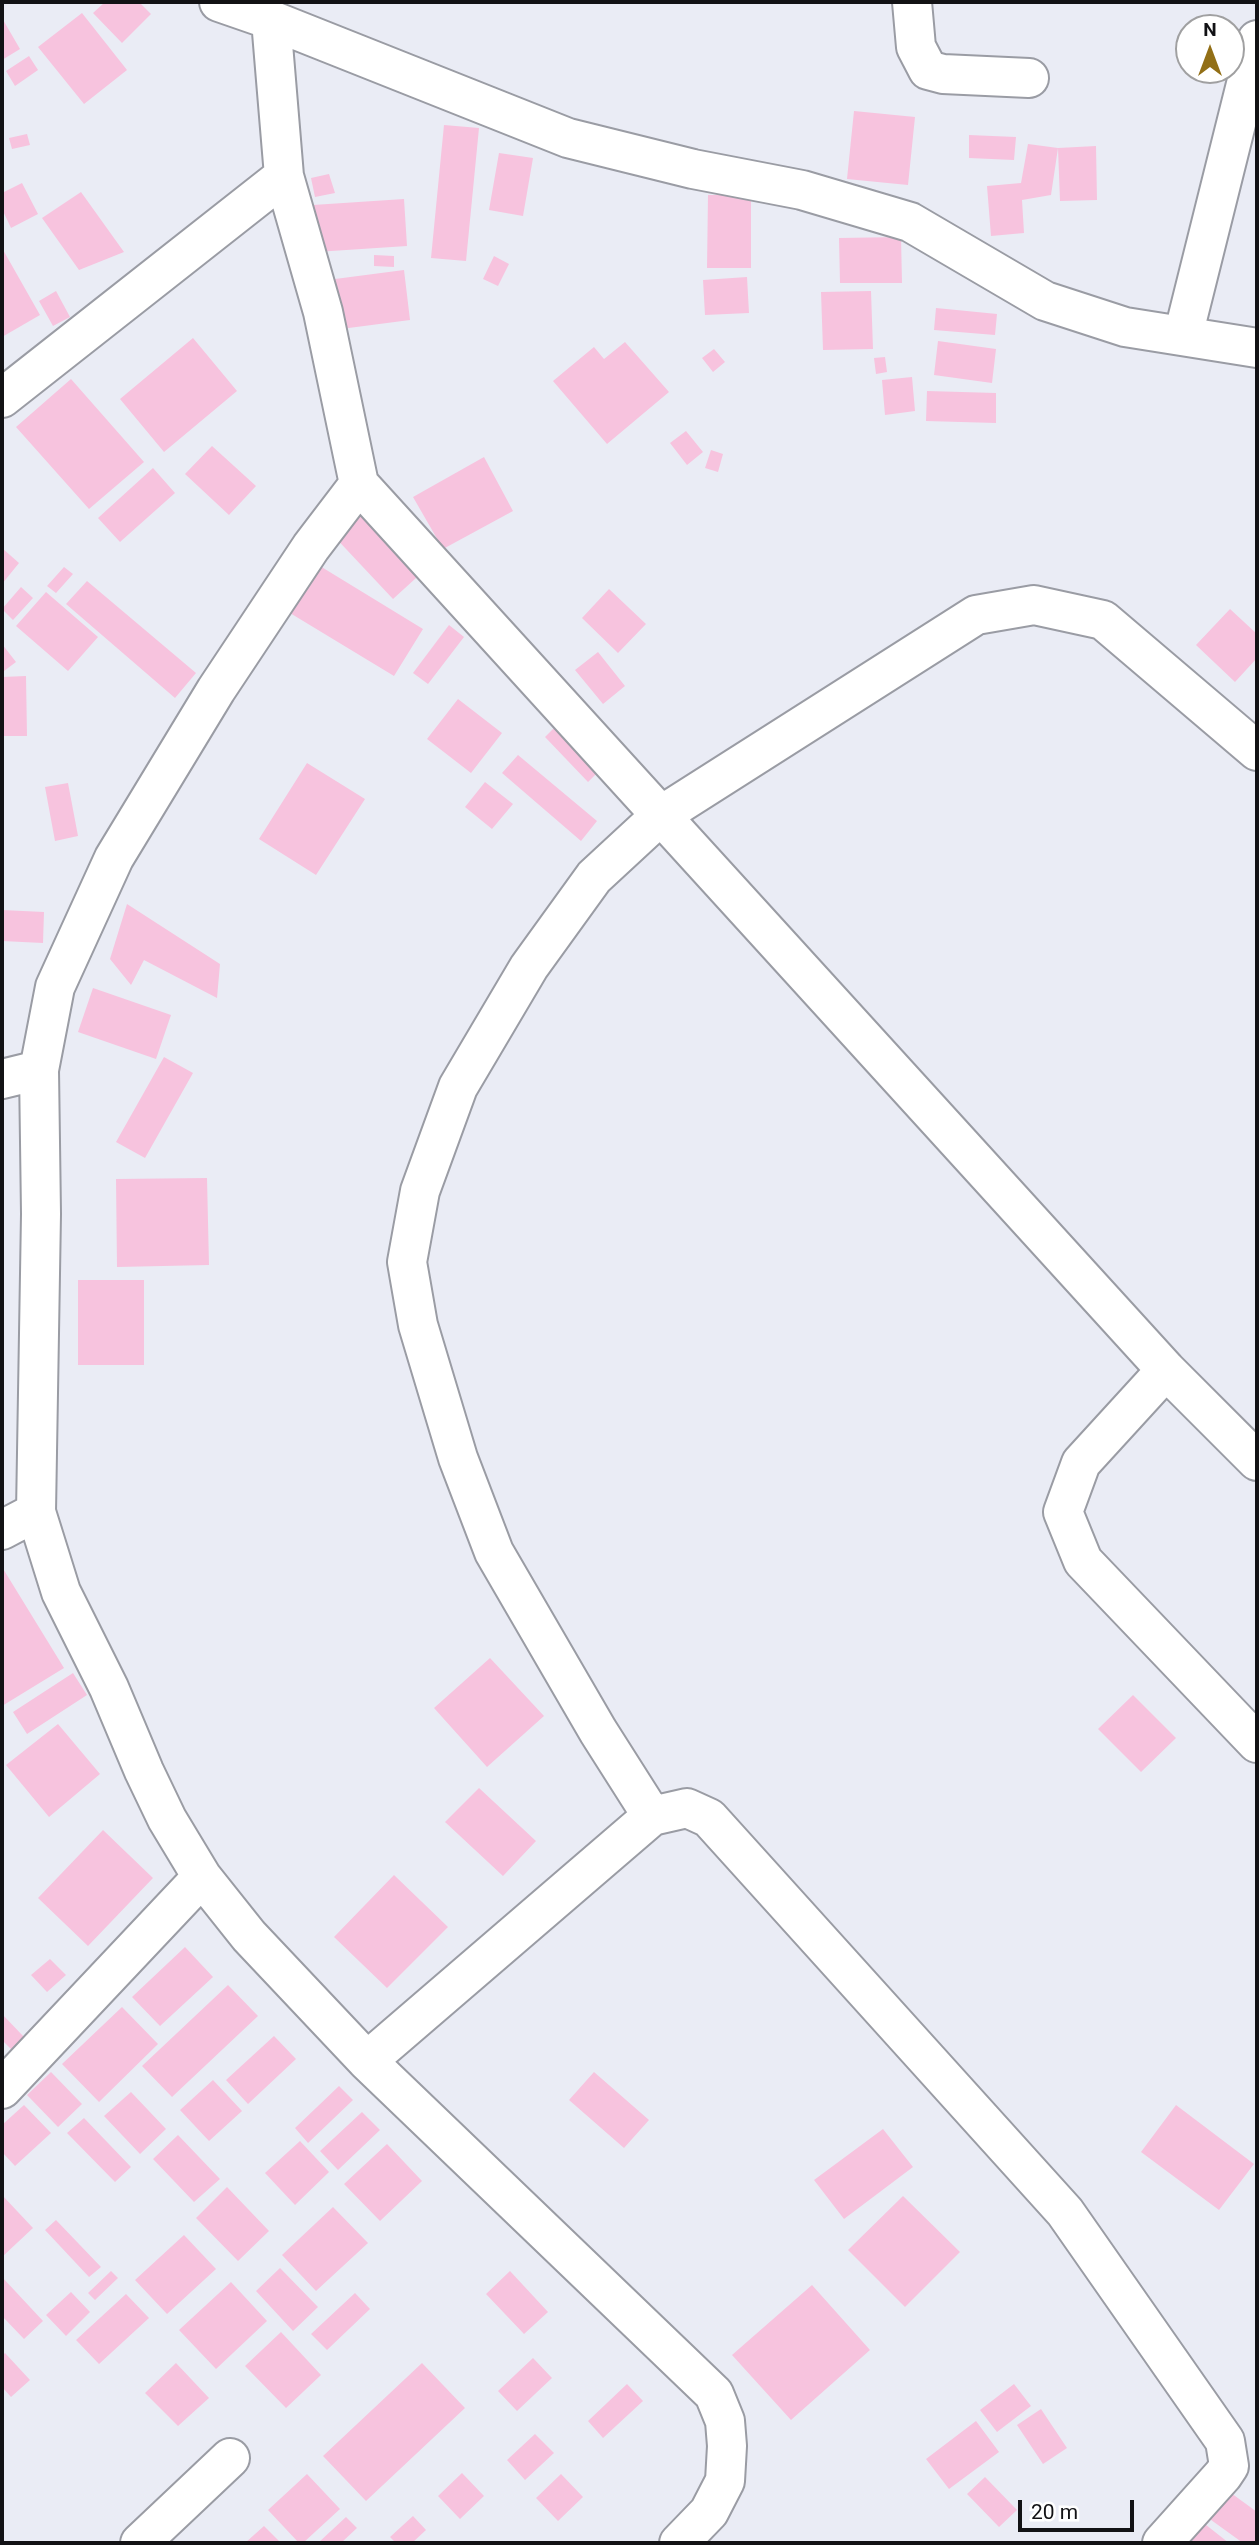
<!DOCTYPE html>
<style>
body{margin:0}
#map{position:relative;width:1259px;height:2545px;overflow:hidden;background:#eaecf5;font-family:Roboto,sans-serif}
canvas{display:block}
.frame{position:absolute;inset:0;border:4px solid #121215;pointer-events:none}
.north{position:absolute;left:1175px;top:14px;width:70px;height:70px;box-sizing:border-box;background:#fff;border:2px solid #a0a0a1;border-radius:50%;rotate:0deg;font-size:19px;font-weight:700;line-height:28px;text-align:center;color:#121215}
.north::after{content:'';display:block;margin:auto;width:24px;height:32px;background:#926f16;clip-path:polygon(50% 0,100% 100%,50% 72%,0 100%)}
.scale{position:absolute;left:1018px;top:2500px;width:116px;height:32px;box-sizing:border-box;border:4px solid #121215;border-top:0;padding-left:9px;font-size:21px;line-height:24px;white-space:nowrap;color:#121215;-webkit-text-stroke:5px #fff;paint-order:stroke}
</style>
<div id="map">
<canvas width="1259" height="2545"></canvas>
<div class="frame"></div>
<div class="north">N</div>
<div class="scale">20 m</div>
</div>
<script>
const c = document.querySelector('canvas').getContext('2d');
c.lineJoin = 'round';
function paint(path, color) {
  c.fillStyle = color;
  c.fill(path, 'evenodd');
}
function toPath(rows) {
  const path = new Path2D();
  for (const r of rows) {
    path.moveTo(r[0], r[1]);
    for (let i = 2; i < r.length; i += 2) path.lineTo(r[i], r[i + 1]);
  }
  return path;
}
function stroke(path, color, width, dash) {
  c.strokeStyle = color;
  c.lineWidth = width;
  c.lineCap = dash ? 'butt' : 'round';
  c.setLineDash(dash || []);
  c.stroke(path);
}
const building = toPath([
 [105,2,139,2,151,14,122,43,93,13],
 [82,13,127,70,84,104,38,47],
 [2,18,20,49,2,60],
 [29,56,38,70,15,86,6,71],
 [854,111,915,117,908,185,847,179],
 [444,125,479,128,466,261,431,258],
 [27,134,30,145,12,149,9,138],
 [969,135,1016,137,1014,160,969,158],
 [1028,144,1058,148,1096,146,1097,200,1060,201,1058,148,1051,195,1022,200,1024,233,991,236,987,186,1021,183],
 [499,153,533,158,523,216,489,210],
 [329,174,335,193,315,197,311,178],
 [22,183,38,214,11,228,2,209,2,193],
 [81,192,124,252,79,270,42,218],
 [708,195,751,195,751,268,707,268],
 [404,199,407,246,316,252,313,205],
 [901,237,902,283,840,283,839,238],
 [2,248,40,315,2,337],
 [374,255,394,256,394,267,374,266],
 [494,256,509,264,498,286,483,279],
 [404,270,410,320,341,329,335,279],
 [747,277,749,313,705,315,703,280],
 [56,291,70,317,53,326,39,301],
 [871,291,873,349,823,350,821,292],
 [936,308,997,314,995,335,934,330],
 [193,338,237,391,164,452,120,399],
 [938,341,996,349,992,383,934,375],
 [625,342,669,392,607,444,553,381,594,347,604,359],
 [714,349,725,362,713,372,702,358],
 [885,357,887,372,876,374,874,358],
 [912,377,915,411,885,415,882,380],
 [71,379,144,462,89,509,16,427],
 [927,391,996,393,996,423,926,421],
 [686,431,703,452,687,465,670,443],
 [212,446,256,486,229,515,185,474],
 [711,450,723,454,718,472,705,468],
 [484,457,513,511,443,549,413,497],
 [153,468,175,493,120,542,98,518],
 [365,502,427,568,393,599,331,533],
 [2,548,19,563,2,584],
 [315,563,423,629,394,676,285,610],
 [64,567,73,574,56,593,47,586],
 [87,581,196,673,175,698,66,604],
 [21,587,33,598,13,620,2,609],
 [609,589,646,624,618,653,582,618],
 [46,592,98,637,68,671,16,626],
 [1230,609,1257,634,1257,658,1235,682,1196,645],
 [449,625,464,637,428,684,413,673],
 [2,644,16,662,4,671,2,668],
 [598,652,625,686,603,704,575,670],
 [26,676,27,736,2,736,2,677],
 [458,699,502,733,471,773,427,739],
 [560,722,603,767,588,782,545,737],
 [518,755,597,821,581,841,502,773],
 [307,763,365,799,316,875,259,839],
 [485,782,513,804,492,829,465,807],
 [68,783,78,836,55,841,45,787],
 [127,904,220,964,217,998,144,960,131,985,110,959],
 [2,910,44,912,43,943,2,941],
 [93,988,171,1015,156,1059,78,1032],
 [164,1057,193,1073,145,1158,116,1142],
 [207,1178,209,1265,117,1267,116,1179],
 [78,1280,144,1280,144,1365,78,1365],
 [2,1567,64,1668,2,1706],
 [490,1658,544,1716,487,1767,434,1708],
 [73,1673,87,1695,27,1734,13,1712],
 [1133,1695,1176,1738,1141,1772,1098,1729],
 [58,1724,100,1774,49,1817,6,1765],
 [479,1788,536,1841,503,1876,445,1822],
 [103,1830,153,1878,88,1946,38,1898],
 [394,1875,448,1927,387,1988,334,1937],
 [185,1947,213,1977,160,2026,132,1997],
 [50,1959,66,1975,47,1992,31,1975],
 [228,1985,258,2016,172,2097,142,2066],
 [122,2007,158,2044,99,2102,62,2064],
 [2,2014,24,2037,11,2049,2,2040],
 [274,2036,296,2059,248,2104,226,2080],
 [51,2072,82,2104,58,2127,27,2095],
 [594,2072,649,2120,624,2148,569,2100],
 [213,2080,242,2111,209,2141,180,2110],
 [339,2086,353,2100,308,2143,295,2128],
 [131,2092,166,2129,140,2154,104,2116],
 [24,2105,51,2133,15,2166,2,2152,2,2125],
 [1176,2105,1254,2164,1219,2210,1141,2152],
 [362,2112,380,2130,338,2170,320,2151],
 [84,2118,131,2167,115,2182,67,2133],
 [883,2129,913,2167,844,2219,814,2180],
 [178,2135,220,2179,194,2202,153,2159],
 [300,2141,329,2172,295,2205,265,2173],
 [387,2144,422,2181,380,2221,344,2184],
 [227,2187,269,2231,238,2261,196,2218],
 [2,2195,33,2228,2,2257],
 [903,2196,960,2252,905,2307,848,2250],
 [333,2207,368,2243,316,2291,282,2255],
 [56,2220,101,2267,89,2277,45,2230],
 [184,2235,216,2269,167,2314,135,2280],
 [280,2268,318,2307,293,2331,256,2291],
 [111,2271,118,2278,95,2300,88,2293],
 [510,2271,548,2312,524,2334,486,2294],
 [2,2277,43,2321,24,2339,2,2316],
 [231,2282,267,2321,216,2369,179,2330],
 [812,2285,870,2350,791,2420,732,2355],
 [71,2292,90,2312,66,2336,46,2315],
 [355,2293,370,2309,327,2350,311,2334],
 [126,2294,149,2318,99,2364,76,2340],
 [281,2332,321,2375,286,2408,245,2366],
 [5,2353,30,2380,11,2397,2,2387,2,2356],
 [533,2358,552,2378,517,2411,498,2391],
 [176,2363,209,2398,178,2426,145,2393],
 [422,2363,465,2408,366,2501,323,2456],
 [627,2384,643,2401,603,2438,588,2421],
 [1014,2384,1031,2406,997,2432,980,2410],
 [1041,2409,1067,2448,1043,2464,1017,2425],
 [976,2421,999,2452,949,2489,926,2459],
 [535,2434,554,2453,525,2480,507,2460],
 [462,2473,484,2496,460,2519,438,2496],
 [307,2474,340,2509,303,2543,299,2543,268,2510],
 [561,2474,583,2497,558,2521,536,2498],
 [985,2477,1017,2510,999,2527,967,2494],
 [1220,2485,1257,2512,1257,2543,1243,2543,1200,2512],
 [413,2516,426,2530,412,2543,396,2543,390,2537],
 [346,2517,357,2528,341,2543,318,2543],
 [1201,2521,1229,2543,1195,2543,1188,2537],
 [264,2526,281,2543,245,2543]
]);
const minor = toPath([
 [219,2,271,20,568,138,693,169,802,190,910,222,1045,301,1125,327,1257,348],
 [912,2,916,47,928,70,943,74,1029,78],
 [271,20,284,176,323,312,359,484,311,547,216,690,114,858,55,987,39,1070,41,1214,36,1512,61,1592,109,1688,144,1771,167,1819,202,1877,249,1936,367,2061,714,2394,725,2421,727,2446,725,2481,709,2512,679,2543],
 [1183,336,1257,40],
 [2,398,284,176],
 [359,484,1166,1370,1257,1461],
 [2,1079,39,1070],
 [1166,1370,1081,1463,1063,1512,1083,1561,1257,1743],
 [2,1530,36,1512],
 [652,1816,598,1731,494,1552,458,1458,418,1325,407,1262,420,1191,458,1087,529,967,594,877,660,816,976,615,1034,605,1103,620,1257,751],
 [367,2061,652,1816,687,1808,709,1818,1065,2212,1225,2441,1229,2466,1223,2475,1162,2543],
 [2,2089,202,1877],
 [140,2543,230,2458]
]);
paint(building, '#f7c3de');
stroke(minor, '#9a9ca4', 42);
stroke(minor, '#fff', 38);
</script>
